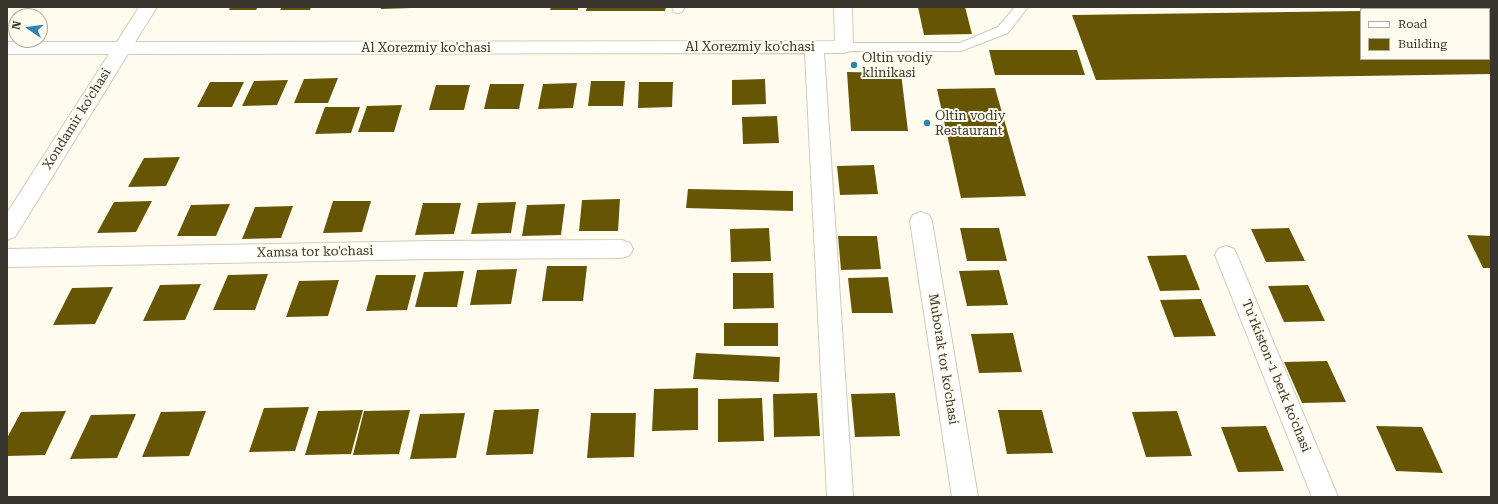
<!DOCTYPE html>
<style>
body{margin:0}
#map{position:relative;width:1498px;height:504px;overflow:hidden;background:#fffcef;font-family:"Roboto Serif",serif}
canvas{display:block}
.frame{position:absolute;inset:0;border:8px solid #37352d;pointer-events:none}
.legend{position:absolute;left:1360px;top:8px;width:130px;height:52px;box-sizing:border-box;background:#fffcef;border:1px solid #afaca1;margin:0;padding:5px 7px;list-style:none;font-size:12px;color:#37352d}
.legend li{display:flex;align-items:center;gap:8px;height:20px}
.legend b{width:20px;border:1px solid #afaca1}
.north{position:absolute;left:8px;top:8px;width:40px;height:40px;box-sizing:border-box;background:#fffcef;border:1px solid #afaca1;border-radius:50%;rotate:283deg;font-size:11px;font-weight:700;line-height:16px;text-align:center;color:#37352d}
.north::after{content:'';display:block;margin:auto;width:14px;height:18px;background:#2f83b3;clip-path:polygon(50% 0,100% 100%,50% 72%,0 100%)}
</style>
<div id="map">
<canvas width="1498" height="504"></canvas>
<div class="frame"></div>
<ul class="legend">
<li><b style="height:5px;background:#fff"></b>Road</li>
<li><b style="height:11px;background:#665502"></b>Building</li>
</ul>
<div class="north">N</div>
</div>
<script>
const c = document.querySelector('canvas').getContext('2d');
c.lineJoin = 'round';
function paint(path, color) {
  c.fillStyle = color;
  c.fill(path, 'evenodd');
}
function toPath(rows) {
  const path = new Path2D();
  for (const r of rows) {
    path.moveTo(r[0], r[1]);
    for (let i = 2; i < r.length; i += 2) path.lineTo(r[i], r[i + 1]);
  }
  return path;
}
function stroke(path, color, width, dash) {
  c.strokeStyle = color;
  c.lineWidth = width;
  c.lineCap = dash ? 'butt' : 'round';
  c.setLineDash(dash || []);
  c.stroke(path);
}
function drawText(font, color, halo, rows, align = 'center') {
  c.font = font + ' "Roboto Serif",serif';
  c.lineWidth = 4;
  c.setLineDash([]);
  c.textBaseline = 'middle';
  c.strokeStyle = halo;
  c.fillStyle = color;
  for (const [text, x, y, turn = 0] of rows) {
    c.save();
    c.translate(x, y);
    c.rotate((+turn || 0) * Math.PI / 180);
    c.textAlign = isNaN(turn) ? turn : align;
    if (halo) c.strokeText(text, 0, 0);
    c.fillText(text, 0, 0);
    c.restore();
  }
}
const building = toPath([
 [230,7,258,7,256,10,229,10],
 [282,7,311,7,310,10,280,10],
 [381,7,411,7,411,8,381,9],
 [551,7,578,7,578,10,550,10],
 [587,7,666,7,665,11,586,11],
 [918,7,965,7,972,34,924,35],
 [1361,11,1361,59,1489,59,1489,13,1491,16,1491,74,1096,80,1072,15],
 [989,50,1077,50,1085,75,995,75],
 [847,72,901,73,908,131,851,131],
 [338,78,328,103,294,103,304,79],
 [765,79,766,104,732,105,732,80],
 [288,80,277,105,242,106,254,81],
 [591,81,625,81,623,106,588,106],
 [210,82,244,82,232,107,197,107],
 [639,82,673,82,672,107,638,108],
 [577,83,573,108,538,109,543,84],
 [490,84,524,84,519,109,484,109],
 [436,85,470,85,464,110,429,110],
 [995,88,1026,196,961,198,937,89],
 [402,105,394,132,358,132,367,106],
 [325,107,360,107,351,133,315,134],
 [777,116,779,143,743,144,742,117],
 [180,157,166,186,128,187,144,158],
 [874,165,878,194,840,195,837,166],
 [688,189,793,191,793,211,686,208],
 [620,199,618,231,579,231,582,200],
 [152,201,136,232,97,233,114,202],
 [333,201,371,201,362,232,323,233],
 [516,202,511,233,471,234,478,203],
 [423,203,461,203,454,234,415,235],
 [230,204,216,236,177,236,191,205],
 [565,204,561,235,522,236,527,205],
 [293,206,281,238,242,239,255,207],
 [769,228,771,261,731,262,730,229],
 [960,228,999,228,1007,261,967,261],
 [1289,228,1305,261,1266,262,1251,229],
 [1467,235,1491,236,1491,268,1483,268],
 [838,236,877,236,881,269,841,270],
 [1186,255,1200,290,1160,291,1147,256],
 [547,266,587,266,583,301,542,301],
 [517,269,511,304,470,305,477,270],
 [999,270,1008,305,967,306,959,271],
 [464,271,457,307,415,307,424,272],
 [733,273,773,273,774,308,733,309],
 [268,274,255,310,213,310,228,275],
 [376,275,416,275,407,310,366,311],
 [888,277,893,313,852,313,848,278],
 [339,280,328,316,286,317,299,281],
 [201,284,185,320,143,321,160,285],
 [1308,285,1325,321,1284,322,1268,286],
 [113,287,95,324,53,325,72,288],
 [1201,299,1216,336,1174,337,1160,300],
 [724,323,778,323,778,346,724,346],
 [1013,333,1022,372,979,373,971,334],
 [696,353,780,357,779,382,693,379],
 [1327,361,1346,402,1302,403,1284,362],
 [698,388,698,430,652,431,654,389],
 [817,393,820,436,774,437,773,394],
 [895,393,900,436,855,437,851,394],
 [762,398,764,441,718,442,718,399],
 [309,407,295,451,249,452,264,408],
 [539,409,533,454,486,455,494,410],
 [363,410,351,454,305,455,318,411],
 [410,410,399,454,353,455,364,411],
 [998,410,1042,410,1053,453,1007,454],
 [66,411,45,455,7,456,7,438,21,412],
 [206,411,189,456,142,457,161,412],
 [1177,411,1192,456,1146,457,1132,412],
 [465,413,456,458,410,459,420,414],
 [591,413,636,413,634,457,587,458],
 [136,414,117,458,70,459,91,415],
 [1266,426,1284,471,1238,472,1221,427],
 [1376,426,1422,427,1443,473,1396,471]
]);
const lane = toPath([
 [672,7,684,7,684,9,682,12,678,13,674,12,672,7],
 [1015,7,1028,7,1008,33,961,51,844,51,839,50,837,47,839,44,844,43,960,43,998,27,1015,7]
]);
const street = toPath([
 [139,7,157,7,135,42,835,41,834,7,852,7,853,47,850,51,844,53,824,53,853,497,827,497,805,53,128,54,15,237,7,240,7,213,109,54,7,54,7,42,117,42,139,7],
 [921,212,929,215,932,221,978,497,952,497,910,221,913,215,921,212],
 [622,240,630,243,633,249,630,255,622,258,432,259,7,267,7,249,432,241,622,240],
 [1226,246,1234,249,1237,255,1338,497,1312,497,1215,255,1218,249,1226,246]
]);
const markers = [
 [854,65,4,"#2f83b3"],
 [927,123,4,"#2f83b3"]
];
const streetNames = [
 ["Al Xorezmiy ko'chasi",750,47],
 ["Al Xorezmiy ko'chasi",426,48],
 ["Xondamir ko'chasi",77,119,-58],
 ["Xamsa tor ko'chasi",315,252,-1],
 ["Muborak tor ko'chasi",943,359,81],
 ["Tu'rkiston-1 berk ko'chasi",1276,376,68]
];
const poiNames = [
 ["Oltin vodiy",862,58],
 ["klinikasi",862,73],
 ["Oltin vodiy",935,116],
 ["Restaurant",935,131]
];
paint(building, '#665502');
stroke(lane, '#d1ccb8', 2);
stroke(street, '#d1ccb8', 2);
paint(lane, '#fff');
paint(street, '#fff');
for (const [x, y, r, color] of markers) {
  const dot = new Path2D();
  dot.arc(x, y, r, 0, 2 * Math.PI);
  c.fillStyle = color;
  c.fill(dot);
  stroke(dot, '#fffcef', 1.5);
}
drawText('13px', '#37352d', '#fffcef', streetNames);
drawText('13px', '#37352d', '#fffcef', poiNames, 'left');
</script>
